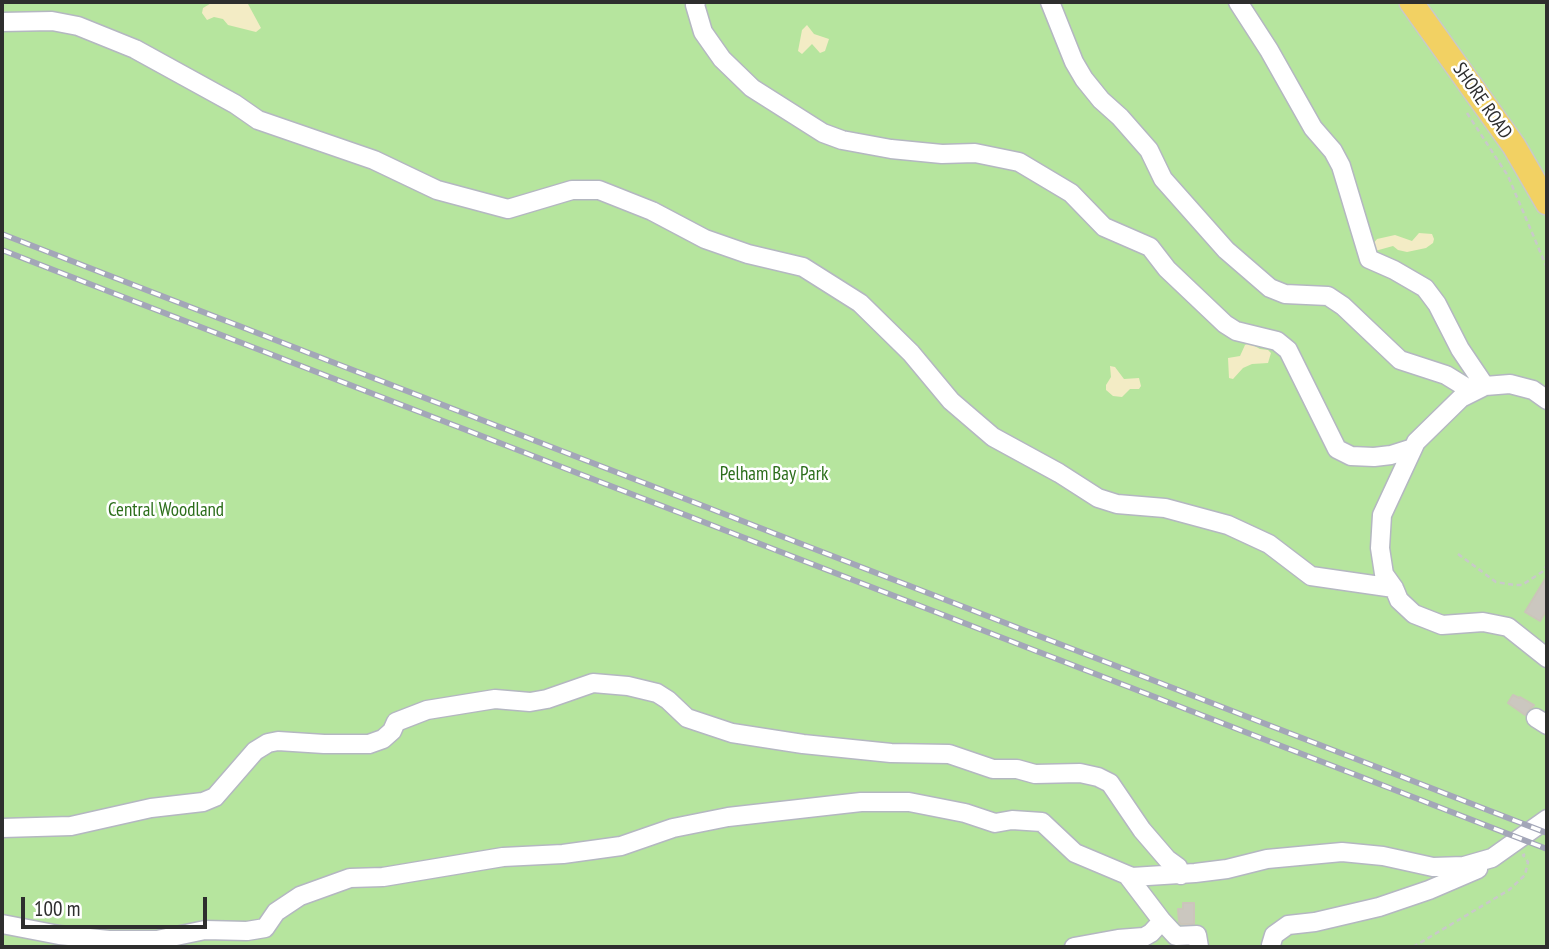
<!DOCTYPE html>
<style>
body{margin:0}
#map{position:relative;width:1549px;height:949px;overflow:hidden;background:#efe9e1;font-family:"PT Sans Narrow",sans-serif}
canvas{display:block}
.frame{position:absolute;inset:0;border:4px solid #2e2e2e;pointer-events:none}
.scale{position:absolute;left:21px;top:897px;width:186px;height:32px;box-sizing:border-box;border:4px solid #2e2e2e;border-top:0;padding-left:9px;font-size:21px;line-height:24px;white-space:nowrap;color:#2e2e2e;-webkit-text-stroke:5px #fff;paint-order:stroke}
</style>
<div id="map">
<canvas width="1549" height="949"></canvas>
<div class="frame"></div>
<div class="scale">100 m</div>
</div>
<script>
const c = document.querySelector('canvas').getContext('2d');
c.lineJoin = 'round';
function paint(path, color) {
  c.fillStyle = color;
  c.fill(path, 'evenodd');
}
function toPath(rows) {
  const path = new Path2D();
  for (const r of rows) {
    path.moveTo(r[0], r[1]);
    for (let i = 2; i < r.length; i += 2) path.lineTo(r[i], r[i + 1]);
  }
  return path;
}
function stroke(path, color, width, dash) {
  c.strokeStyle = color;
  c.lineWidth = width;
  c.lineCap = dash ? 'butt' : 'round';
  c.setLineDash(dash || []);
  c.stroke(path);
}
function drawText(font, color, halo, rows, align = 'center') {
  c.font = font + ' "PT Sans Narrow",sans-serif';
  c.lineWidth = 5;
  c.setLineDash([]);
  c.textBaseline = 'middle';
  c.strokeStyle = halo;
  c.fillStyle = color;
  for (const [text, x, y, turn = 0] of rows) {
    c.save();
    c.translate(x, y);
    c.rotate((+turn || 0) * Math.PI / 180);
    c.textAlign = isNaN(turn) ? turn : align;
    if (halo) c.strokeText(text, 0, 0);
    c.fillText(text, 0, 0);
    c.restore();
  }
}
const green = toPath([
 [2,2,1547,2,1547,947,2,947]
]);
const sand = toPath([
 [213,2,248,4,261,28,256,32,228,25,223,19,214,17,207,20,202,13,203,8],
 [807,25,814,34,829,39,825,51,820,53,812,44,802,54,798,51,802,30],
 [1419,233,1432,234,1434,239,1433,243,1426,248,1407,252,1398,250,1393,246,1375,251,1372,245,1377,239,1395,235,1412,241],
 [1249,343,1260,349,1268,350,1271,353,1268,363,1252,364,1243,368,1233,379,1229,378,1228,358,1240,356,1245,345],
 [1110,366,1115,367,1124,379,1139,378,1141,386,1139,389,1130,389,1122,397,1113,396,1106,390,1106,385,1111,377]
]);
const building = toPath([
 [1547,576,1547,609,1540,621,1525,612,1547,576],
 [1513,695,1519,698,1520,697,1534,705,1525,715,1508,703,1513,695],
 [1183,903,1194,903,1194,924,1181,924,1179,922,1178,909,1183,909,1183,903]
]);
const path = toPath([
 [1467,113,1508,176,1547,268],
 [1458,554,1496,582,1514,585,1522,585,1542,572,1547,565],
 [1413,947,1509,890,1525,875,1528,862,1523,855,1525,854]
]);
const minor = toPath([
 [696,2,695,5,703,32,722,59,752,88,823,133,842,140,891,149,942,154,975,153,1019,162,1071,193,1104,227,1150,247,1167,269,1225,324,1236,331,1277,341,1288,350,1337,449,1351,456,1374,457,1391,455,1413,448],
 [1050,2,1074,62,1084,79,1101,100,1120,117,1149,150,1163,179,1226,250,1270,288,1285,294,1328,296,1343,306,1400,360,1446,375,1472,391],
 [1238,2,1269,50,1313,128,1333,151,1341,166,1369,259,1394,270,1425,288,1437,304,1460,349,1485,386],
 [2,22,52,21,78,26,135,49,235,104,258,120,374,160,437,190,508,209,572,190,599,190,652,211,705,239,748,254,803,267,860,303,911,353,951,401,993,437,1059,473,1098,498,1117,504,1165,508,1228,525,1269,544,1311,576,1394,588],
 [1547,400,1533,390,1510,384,1485,386,1461,398,1416,442,1382,515,1380,548,1384,574,1394,588,1399,600,1414,614,1442,625,1483,622,1508,627,1547,658],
 [1536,718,1547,725],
 [2,828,71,826,151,808,203,802,215,797,255,751,268,743,278,741,324,744,369,744,383,739,392,731,396,722,427,710,495,699,530,702,547,699,593,683,628,686,657,693,668,700,687,718,732,733,803,744,891,753,949,754,993,769,1017,769,1035,774,1080,773,1098,777,1110,783,1142,830,1167,859,1178,867,1181,875],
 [1127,875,1162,921,1176,936,1197,935,1199,947],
 [2,924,59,935,109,940,157,940,205,930,247,931,265,928,276,912,300,896,350,878,383,877,503,857,563,854,621,846,673,828,728,817,861,802,909,802,965,813,995,823,1012,820,1042,822,1075,853,1132,877,1195,873,1227,869,1267,859,1342,852,1383,856,1433,867,1464,866,1492,858,1547,819],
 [1271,945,1274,935,1288,925,1315,922,1379,907,1429,890,1478,869],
 [1074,947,1118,939,1144,937,1151,933,1162,921]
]);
const major = toPath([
 [1411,2,1514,146,1547,203]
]);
const rail = toPath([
 [2,234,1547,833],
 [2,250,1547,849]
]);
const streetNames = [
 ["SHORE ROAD",1482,101,55]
];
const parkNames = [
 ["Pelham Bay Park",774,475],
 ["Central Woodland",166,511]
];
paint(green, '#b6e59e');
paint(sand, '#f3ecc5');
paint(building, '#cbc7bf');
stroke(building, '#cbc5ba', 2);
stroke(minor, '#b4b7c1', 21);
stroke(major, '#c9c9c9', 26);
stroke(path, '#c9c9c9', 2.5, [5, 3.5]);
stroke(minor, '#fff', 18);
stroke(major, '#f2d163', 23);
stroke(rail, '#a3a6b8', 6);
stroke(rail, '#fff', 3.5, [10]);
drawText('19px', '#2e2e2e', '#fff', streetNames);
drawText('19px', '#2c6e1b', '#fff', parkNames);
</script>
